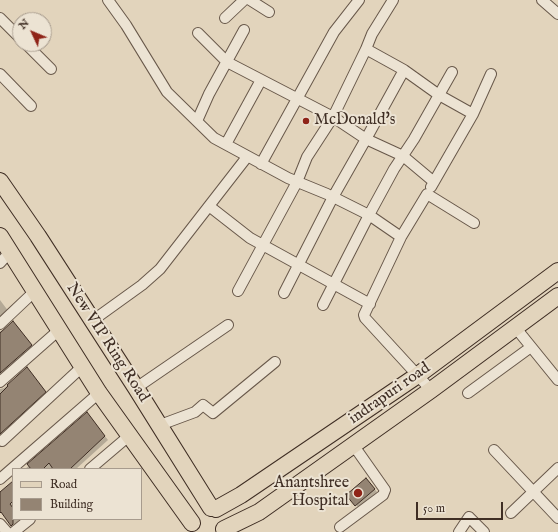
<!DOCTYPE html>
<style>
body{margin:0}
#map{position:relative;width:558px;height:532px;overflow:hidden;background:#e2d4bc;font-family:"IM FELL English",serif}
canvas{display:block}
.legend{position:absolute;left:12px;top:468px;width:130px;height:52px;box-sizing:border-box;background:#ece3d3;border:1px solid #a79b8d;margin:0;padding:5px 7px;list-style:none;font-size:12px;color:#3f2e24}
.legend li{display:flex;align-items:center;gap:8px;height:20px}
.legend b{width:20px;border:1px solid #a79b8d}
.north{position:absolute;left:12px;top:12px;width:40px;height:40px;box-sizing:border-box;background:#ece3d3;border:1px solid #a79b8d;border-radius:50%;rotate:314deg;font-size:11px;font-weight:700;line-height:16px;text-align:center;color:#3f2e24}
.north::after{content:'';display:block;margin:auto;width:14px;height:18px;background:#8f2418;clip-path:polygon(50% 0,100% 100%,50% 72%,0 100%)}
.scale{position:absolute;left:416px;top:502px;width:87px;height:18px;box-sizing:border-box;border:2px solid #3f2e24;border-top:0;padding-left:5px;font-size:12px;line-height:14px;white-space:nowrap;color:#3f2e24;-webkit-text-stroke:3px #ece3d3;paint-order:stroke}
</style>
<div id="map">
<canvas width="558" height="532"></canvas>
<ul class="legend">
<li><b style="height:5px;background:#e2d4bc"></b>Road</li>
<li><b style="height:11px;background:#948473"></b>Building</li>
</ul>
<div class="north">N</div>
<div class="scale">50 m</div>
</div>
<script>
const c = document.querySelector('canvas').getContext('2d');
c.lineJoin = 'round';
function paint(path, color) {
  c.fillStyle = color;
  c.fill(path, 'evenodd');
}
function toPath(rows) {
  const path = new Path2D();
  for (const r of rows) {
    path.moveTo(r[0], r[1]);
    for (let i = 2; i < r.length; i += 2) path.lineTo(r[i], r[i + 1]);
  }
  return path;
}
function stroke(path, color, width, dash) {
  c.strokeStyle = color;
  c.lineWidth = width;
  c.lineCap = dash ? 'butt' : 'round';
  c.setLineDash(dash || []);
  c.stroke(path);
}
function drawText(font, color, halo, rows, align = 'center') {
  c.font = font + ' "IM FELL English",serif';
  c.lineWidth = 4;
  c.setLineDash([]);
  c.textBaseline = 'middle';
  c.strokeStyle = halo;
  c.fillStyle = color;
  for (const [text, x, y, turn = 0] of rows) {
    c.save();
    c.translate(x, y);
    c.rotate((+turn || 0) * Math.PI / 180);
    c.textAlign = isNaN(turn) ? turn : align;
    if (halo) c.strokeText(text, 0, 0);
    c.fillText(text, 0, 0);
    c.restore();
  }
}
const shadow = toPath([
 [0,300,9,312,0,322],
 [16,325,34,349,0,379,0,331],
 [27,368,48,395,0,441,0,389,4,388],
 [90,417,108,440,76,469,25,469],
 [369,482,377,492,359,508,356,505],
 [13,483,13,519,20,519,13,526,0,510,0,493]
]);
const building = toPath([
 [13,321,32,345,0,373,0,333,13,321],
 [27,367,46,392,0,434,0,394,8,386,7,385,27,367],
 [87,412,105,436,70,469,53,469,49,463,43,469,31,469,27,464,87,412],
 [366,478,375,489,355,506,346,495,366,478],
 [13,481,13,501,10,504,13,508,13,524,11,526,1,512,0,513,0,492,13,481]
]);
const minor = toPath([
 [108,0,126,25,167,92,214,138,288,178,327,194,369,215,401,237,427,194,474,223],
 [250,0,269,12],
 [542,0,558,14],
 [0,18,20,38],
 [225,18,244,0],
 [198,33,227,62,333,117,307,157,297,182,238,291],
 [26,44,51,69],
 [366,49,372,34,393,0],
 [404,70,366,139,333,117,366,49,404,70,439,95,473,114],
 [0,74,31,106],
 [197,121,209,94,244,30],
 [226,144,261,80],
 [261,164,334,32,359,0],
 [431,187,473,114,491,74],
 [209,206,250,238,370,304],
 [401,237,364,315,365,318,431,390],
 [0,263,10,252],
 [284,293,333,197,366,139,403,156,434,182],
 [323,305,369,215,394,169,414,139,452,72],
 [92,321,142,285,160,269,247,157],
 [0,324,35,291],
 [515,327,558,380],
 [0,382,59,330],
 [136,388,228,325],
 [468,393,531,347],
 [160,425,195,412,203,405,213,413,275,362],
 [2,441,83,366],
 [494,450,558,518],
 [90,469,130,435],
 [0,479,99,393],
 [511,513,558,468],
 [0,524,7,532],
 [340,527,383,495,385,490,354,446],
 [14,532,30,519],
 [459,532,469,517,484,532]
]);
const primary = toPath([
 [0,181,38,236,136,388,211,508],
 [0,236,99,393,192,523],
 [216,509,241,495,418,375,558,271],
 [224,529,259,512,431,390,558,296]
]);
const markers = [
 [306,121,4,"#8f2418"],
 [358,493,5,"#8f2418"]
];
const poiNames = [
 ["McDonald's",314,121],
 ["Anantshree",349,484,"right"],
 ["Hospital",349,502,"right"]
];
const streetNames = [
 ["New VIP Ring Road",107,343,57],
 ["indrapuri road",390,394,-35]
];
paint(shadow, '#0003');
paint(building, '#948473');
stroke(building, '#3f2e24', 1);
stroke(minor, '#68584a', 12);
stroke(primary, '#3f2e24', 18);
stroke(minor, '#ece3d3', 10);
stroke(primary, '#e2d4bc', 16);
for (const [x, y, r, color] of markers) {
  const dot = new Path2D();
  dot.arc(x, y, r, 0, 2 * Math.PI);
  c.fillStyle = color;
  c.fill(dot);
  stroke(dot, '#ece3d3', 1.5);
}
drawText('16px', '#3f2e24', '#ece3d3', poiNames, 'left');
drawText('16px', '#3f2e24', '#ece3d3', streetNames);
</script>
